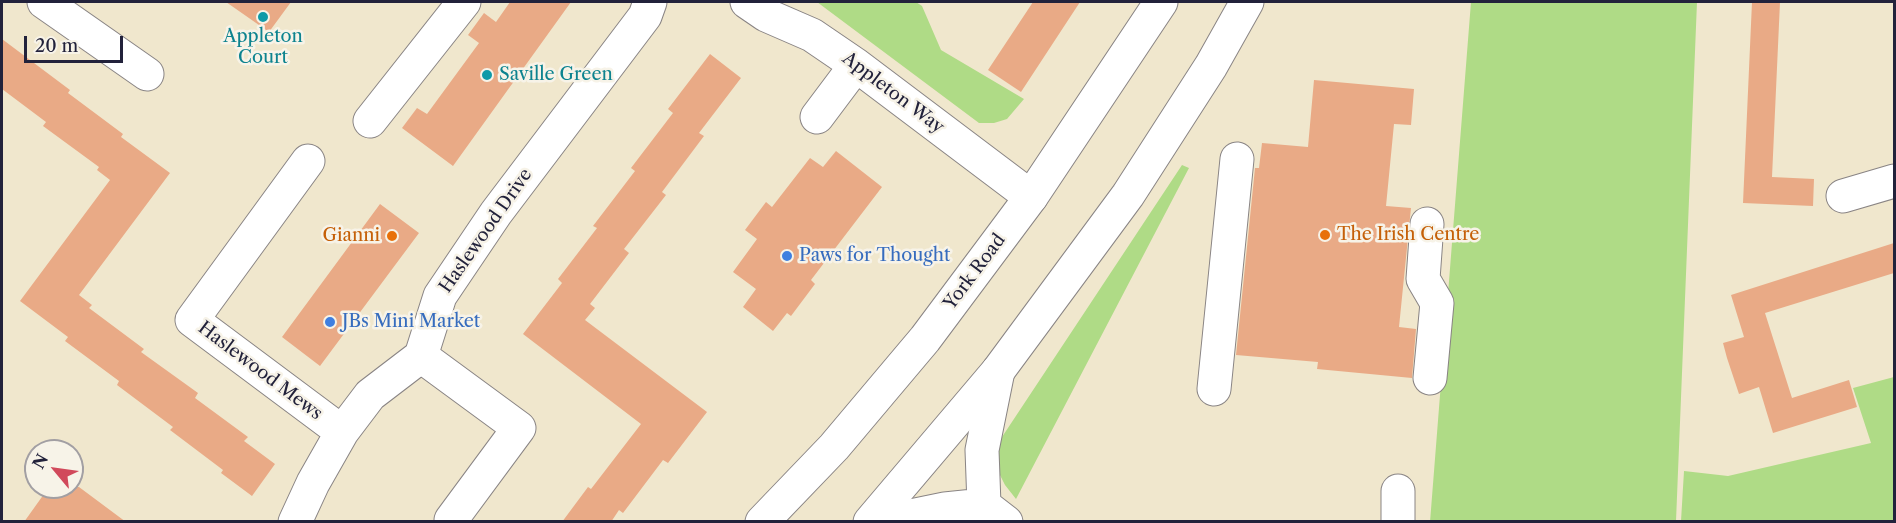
<!DOCTYPE html>
<style>
body{margin:0}
#map{position:relative;width:1896px;height:523px;overflow:hidden;background:#f0e7cd;font-family:"Libre Caslon Text",serif}
canvas{display:block}
.frame{position:absolute;inset:0;border:3px solid #22223b;pointer-events:none}
.north{position:absolute;left:24px;top:439px;width:60px;height:60px;box-sizing:border-box;background:#f7f3e8;border:2px solid #a29fa3;border-radius:50%;rotate:299deg;font-size:16px;font-weight:700;line-height:24px;text-align:center;color:#22223b}
.north::after{content:'';display:block;margin:auto;width:21px;height:27px;background:#d1495b;clip-path:polygon(50% 0,100% 100%,50% 72%,0 100%)}
.scale{position:absolute;left:24px;top:36px;width:99px;height:27px;box-sizing:border-box;border:3px solid #22223b;border-top:0;padding-left:8px;font-size:18px;line-height:21px;white-space:nowrap;color:#22223b;-webkit-text-stroke:4px #f7f3e8;paint-order:stroke}
</style>
<div id="map">
<canvas width="1896" height="523"></canvas>
<div class="frame"></div>
<div class="north">N</div>
<div class="scale">20 m</div>
</div>
<script>
const c = document.querySelector('canvas').getContext('2d');
c.lineJoin = 'round';
function paint(path, color) {
  c.fillStyle = color;
  c.fill(path, 'evenodd');
}
function toPath(rows) {
  const path = new Path2D();
  for (const r of rows) {
    path.moveTo(r[0], r[1]);
    for (let i = 2; i < r.length; i += 2) path.lineTo(r[i], r[i + 1]);
  }
  return path;
}
function stroke(path, color, width, dash) {
  c.strokeStyle = color;
  c.lineWidth = width;
  c.lineCap = dash ? 'butt' : 'round';
  c.setLineDash(dash || []);
  c.stroke(path);
}
function drawText(font, color, halo, rows, align = 'center') {
  c.font = font + ' "Libre Caslon Text",serif';
  c.lineWidth = 5;
  c.setLineDash([]);
  c.textBaseline = 'middle';
  c.strokeStyle = halo;
  c.fillStyle = color;
  for (const [text, x, y, turn = 0] of rows) {
    c.save();
    c.translate(x, y);
    c.rotate((+turn || 0) * Math.PI / 180);
    c.textAlign = isNaN(turn) ? turn : align;
    if (halo) c.strokeText(text, 0, 0);
    c.fillText(text, 0, 0);
    c.restore();
  }
}
const green = toPath([
 [817,2,916,2,922,6,941,50,1024,99,1007,119,994,123,979,123],
 [1471,2,1697,2,1676,521,1430,522],
 [1182,165,1189,168,1016,499,1005,485,998,471,996,455,1000,440],
 [1894,377,1894,521,1681,521,1684,471,1728,476,1871,443,1853,388]
]);
const building = toPath([
 [226,2,291,2,269,32],
 [510,2,571,2,453,166,402,128,417,108,427,114,479,43,468,35,484,13,496,22],
 [1033,2,1080,2,1021,92,988,70],
 [1752,2,1780,2,1772,177,1814,179,1813,206,1743,203],
 [2,39,70,90,68,93,123,134,121,137,170,173,79,295,92,305,89,308,144,349,141,352,198,393,195,398,248,437,244,441,275,464,252,496,221,473,223,470,170,430,173,427,117,385,119,381,65,341,68,337,20,301,110,180,97,170,99,167,43,126,46,122,2,89],
 [710,54,741,78,699,133,704,136,662,192,666,195,624,249,629,253,590,304,595,308,585,320,707,412,668,463,663,460,623,513,619,510,611,522,562,522,588,487,591,489,641,424,523,334,562,283,558,279,597,228,593,226,635,171,631,168,673,113,668,109],
 [1314,80,1414,89,1411,125,1394,124,1386,206,1411,208,1399,327,1416,329,1412,378,1317,369,1318,362,1236,355,1255,168,1259,168,1262,143,1308,147],
 [836,151,882,187,811,280,815,284,791,316,787,313,773,331,743,307,756,289,733,272,757,239,745,230,766,202,772,207,810,158,823,167],
 [380,204,419,233,320,366,282,337],
 [1894,243,1894,273,1765,313,1792,398,1849,380,1857,407,1773,433,1759,387,1739,394,1727,358,1723,343,1744,337,1731,295],
 [49,487,79,487,126,522,24,522]
]);
const minor = toPath([
 [44,2,147,74],
 [747,2,766,15,812,35,856,65,1031,197],
 [817,117,856,65],
 [370,121,464,2],
 [308,161,192,320,342,432],
 [1843,196,1894,181],
 [1427,224,1423,279,1437,303,1430,378],
 [421,356,519,428,451,520],
 [1214,389,1237,159],
 [984,505,982,450,998,371],
 [295,522,313,483,342,432,370,395,421,356,440,296,496,213,645,16,650,2],
 [882,522,945,509,984,505,1006,522],
 [1398,522,1398,491]
]);
const highway = toPath([
 [762,522,834,447,925,339,1031,197,1161,2],
 [870,522,998,371,1128,195,1211,66,1247,2]
]);
const markers = [
 [263,17,6,"#0f9aa8"],
 [487,75,6,"#0f9aa8"],
 [1325,235,6,"#e8710a"],
 [392,236,6,"#e8710a"],
 [787,256,6,"#3f7fe0"],
 [330,322,6,"#3f7fe0"]
];
const cultureNames = [
 ["Appleton",263,37],
 ["Court",263,58],
 ["Saville Green",499,75,"left"]
];
const streetNames = [
 ["Appleton Way",893,93,37],
 ["Haslewood Drive",486,231,-55],
 ["York Road",975,272,-53],
 ["Haslewood Mews",260,371,37]
];
const foodNames = [
 ["The Irish Centre",1337,235],
 ["Gianni",380,236,"right"]
];
const shopNames = [
 ["Paws for Thought",799,256],
 ["JBs Mini Market",342,322]
];
paint(green, '#afdb86');
paint(building, '#e9aa86');
stroke(minor, '#898484', 35);
stroke(highway, '#898484', 35);
stroke(minor, '#fff', 33);
stroke(highway, '#fff', 33);
for (const [x, y, r, color] of markers) {
  const dot = new Path2D();
  dot.arc(x, y, r, 0, 2 * Math.PI);
  c.fillStyle = color;
  c.fill(dot);
  stroke(dot, '#f7f3e8', 2);
}
drawText('18px', '#0d838f', '#f7f3e8', cultureNames);
drawText('18px', '#22223b', '#f7f3e8', streetNames);
drawText('18px', '#c56008', '#f7f3e8', foodNames, 'left');
drawText('18px', '#366cbe', '#f7f3e8', shopNames, 'left');
</script>
